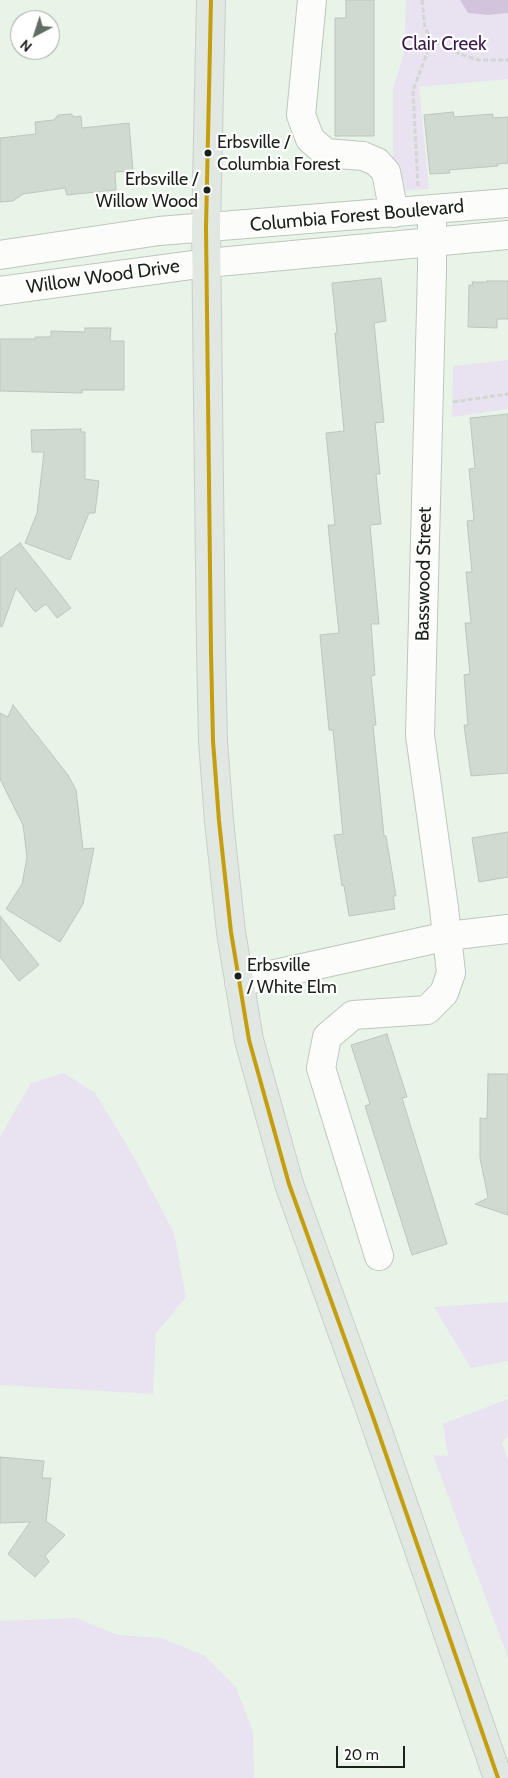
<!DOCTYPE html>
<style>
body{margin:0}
#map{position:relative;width:508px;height:1778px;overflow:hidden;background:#e8f4e7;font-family:Cabin,sans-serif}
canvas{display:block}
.north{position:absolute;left:10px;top:10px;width:50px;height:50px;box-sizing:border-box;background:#fff;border:1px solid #a4a7a3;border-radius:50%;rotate:220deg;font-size:14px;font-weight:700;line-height:20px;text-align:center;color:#1b221a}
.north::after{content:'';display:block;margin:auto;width:18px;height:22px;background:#636c62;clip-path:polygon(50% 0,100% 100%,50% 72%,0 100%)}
.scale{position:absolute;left:336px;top:1746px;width:69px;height:22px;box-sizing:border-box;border:2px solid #1b221a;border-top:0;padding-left:6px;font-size:15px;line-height:18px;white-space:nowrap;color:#1b221a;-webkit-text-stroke:4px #fff;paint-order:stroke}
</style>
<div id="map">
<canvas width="508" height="1778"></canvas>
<div class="north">N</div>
<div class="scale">20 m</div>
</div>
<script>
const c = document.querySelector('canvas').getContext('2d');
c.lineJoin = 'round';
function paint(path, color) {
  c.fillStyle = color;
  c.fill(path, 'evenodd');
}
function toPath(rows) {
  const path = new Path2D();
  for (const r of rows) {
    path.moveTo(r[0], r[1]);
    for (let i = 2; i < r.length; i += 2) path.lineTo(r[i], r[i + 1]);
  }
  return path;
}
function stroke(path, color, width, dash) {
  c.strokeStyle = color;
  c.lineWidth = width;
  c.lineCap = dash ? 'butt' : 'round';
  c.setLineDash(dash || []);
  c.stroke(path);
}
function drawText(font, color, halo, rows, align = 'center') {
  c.font = font + ' Cabin,sans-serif';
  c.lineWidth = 4.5;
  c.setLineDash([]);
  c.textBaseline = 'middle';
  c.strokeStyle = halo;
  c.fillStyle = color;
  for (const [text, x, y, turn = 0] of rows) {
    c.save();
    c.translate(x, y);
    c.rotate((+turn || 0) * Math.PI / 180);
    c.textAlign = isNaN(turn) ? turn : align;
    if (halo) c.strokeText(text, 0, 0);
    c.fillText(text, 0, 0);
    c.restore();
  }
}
const green = toPath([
 [406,0,460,0,468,13,488,15,508,13,508,79,419,87,429,189,393,191,393,89,404,53],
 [508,360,508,409,452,417,453,366],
 [64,1073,95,1093,134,1157,174,1233,186,1297,156,1333,153,1394,0,1385,0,1137,31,1083],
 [508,1302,508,1361,471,1368,434,1307],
 [508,1399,508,1435,502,1443,508,1461,508,1658,433,1455,448,1456,443,1424],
 [76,1618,118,1635,161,1638,205,1656,236,1687,253,1732,254,1778,0,1778,0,1621]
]);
const water = toPath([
 [460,0,508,0,508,13,488,15,468,13]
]);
const building = toPath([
 [346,0,374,0,374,136,335,136,335,18,346,18,346,0],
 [453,112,454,117,493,114,493,118,508,117,508,163,497,164,498,166,449,170,450,173,430,174,424,115,453,112],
 [71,114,75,117,81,116,82,128,129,123,133,171,115,172,116,190,67,195,65,188,23,194,13,201,0,202,0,138,36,134,35,122,54,120,58,115,71,114],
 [381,278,386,321,374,323,384,422,375,423,380,474,376,474,381,524,370,525,379,624,371,624,375,675,371,676,376,725,373,725,384,836,386,836,396,896,393,896,395,909,349,916,344,885,342,886,334,835,343,834,333,730,329,730,320,635,339,633,328,525,335,525,326,433,344,431,335,333,337,333,332,283,381,278],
 [487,281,508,281,508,319,497,319,497,328,468,327,469,285,473,285,472,282,487,282,487,281],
 [85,328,111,328,110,341,124,341,124,390,82,390,82,393,0,391,0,339,35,339,35,337,51,337,51,331,85,332,85,328],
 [508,414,508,773,471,776,464,725,468,725,464,675,470,674,465,623,471,623,466,572,472,572,467,521,474,520,469,469,475,468,470,418,508,414],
 [81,429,81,432,85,432,85,479,99,481,95,513,89,513,70,560,25,543,37,513,44,452,32,452,31,430,81,429],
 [20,543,71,608,57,618,46,604,35,612,16,588,2,627,0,626,0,558,20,543],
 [13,705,68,775,76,790,83,849,94,848,83,904,60,942,6,909,22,884,27,857,23,825,0,779,0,713,8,717,13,705],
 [508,832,508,877,479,882,472,838,508,832],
 [0,916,39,965,19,981,0,957,0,916],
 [387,1034,407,1097,402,1098,447,1244,412,1255,365,1106,370,1104,351,1045,387,1034],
 [488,1074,508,1074,508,1215,475,1204,488,1198,480,1158,480,1118,487,1119,488,1074],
 [0,1457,44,1461,42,1478,51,1478,46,1521,65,1535,45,1556,49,1562,35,1577,8,1554,30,1522,0,1523,0,1457]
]);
const path = toPath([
 [422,0,425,28,432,40,460,54,478,60,508,60],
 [418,186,413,90,432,40],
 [453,402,508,394]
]);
const minor = toPath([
 [312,0,301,115,310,139,326,153,363,156,377,162,386,172,394,213],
 [0,255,159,231,508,203],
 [0,291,207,263,508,235],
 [239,982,448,936,508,929],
 [379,1256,321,1068,327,1037,353,1015,427,1010,444,993,451,973,444,908,420,735,432,269,432,210]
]);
const major = toPath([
 [211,0,206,228,211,652,213,741,219,821,231,932,249,1040,289,1184,373,1417,498,1778]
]);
const bus1 = toPath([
 [211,0,206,228,211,652,213,741,219,821,231,932,249,1040,289,1184,373,1417,498,1778]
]);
const markers = [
 [208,153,4.5,"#1b221a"],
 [207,190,4.5,"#1b221a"],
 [238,976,4.5,"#1b221a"]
];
const busNames = [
 ["Erbsville /",217,143],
 ["Columbia Forest",217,165],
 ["Erbsville /",198,180,"right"],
 ["Willow Wood",198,202,"right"],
 ["Erbsville",247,966],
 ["/ White Elm",247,988]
];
const parkNames = [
 ["Clair Creek",444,44]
];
const streetNames = [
 ["Columbia Forest Boulevard",357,216,-5],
 ["Willow Wood Drive",103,277,-8],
 ["Basswood Street",424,574,-89]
];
paint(green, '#e9e2f0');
paint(water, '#d2c4dc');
paint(building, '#d1dad0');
stroke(building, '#bdc6bc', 1);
stroke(minor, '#bec7be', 30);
stroke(major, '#c9cfc8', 30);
stroke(path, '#d3d6d2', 3, [5, 2.5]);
stroke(minor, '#fcfdfb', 28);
stroke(major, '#e1e7e1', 28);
stroke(bus1, '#c49e0c', 4);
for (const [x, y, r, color] of markers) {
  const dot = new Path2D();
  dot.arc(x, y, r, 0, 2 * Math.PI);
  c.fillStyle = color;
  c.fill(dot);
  stroke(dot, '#fff', 2);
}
drawText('18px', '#1b221a', '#fff', busNames, 'left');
drawText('19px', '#3a194b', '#fff', parkNames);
drawText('19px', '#1b221a', '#fff', streetNames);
</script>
